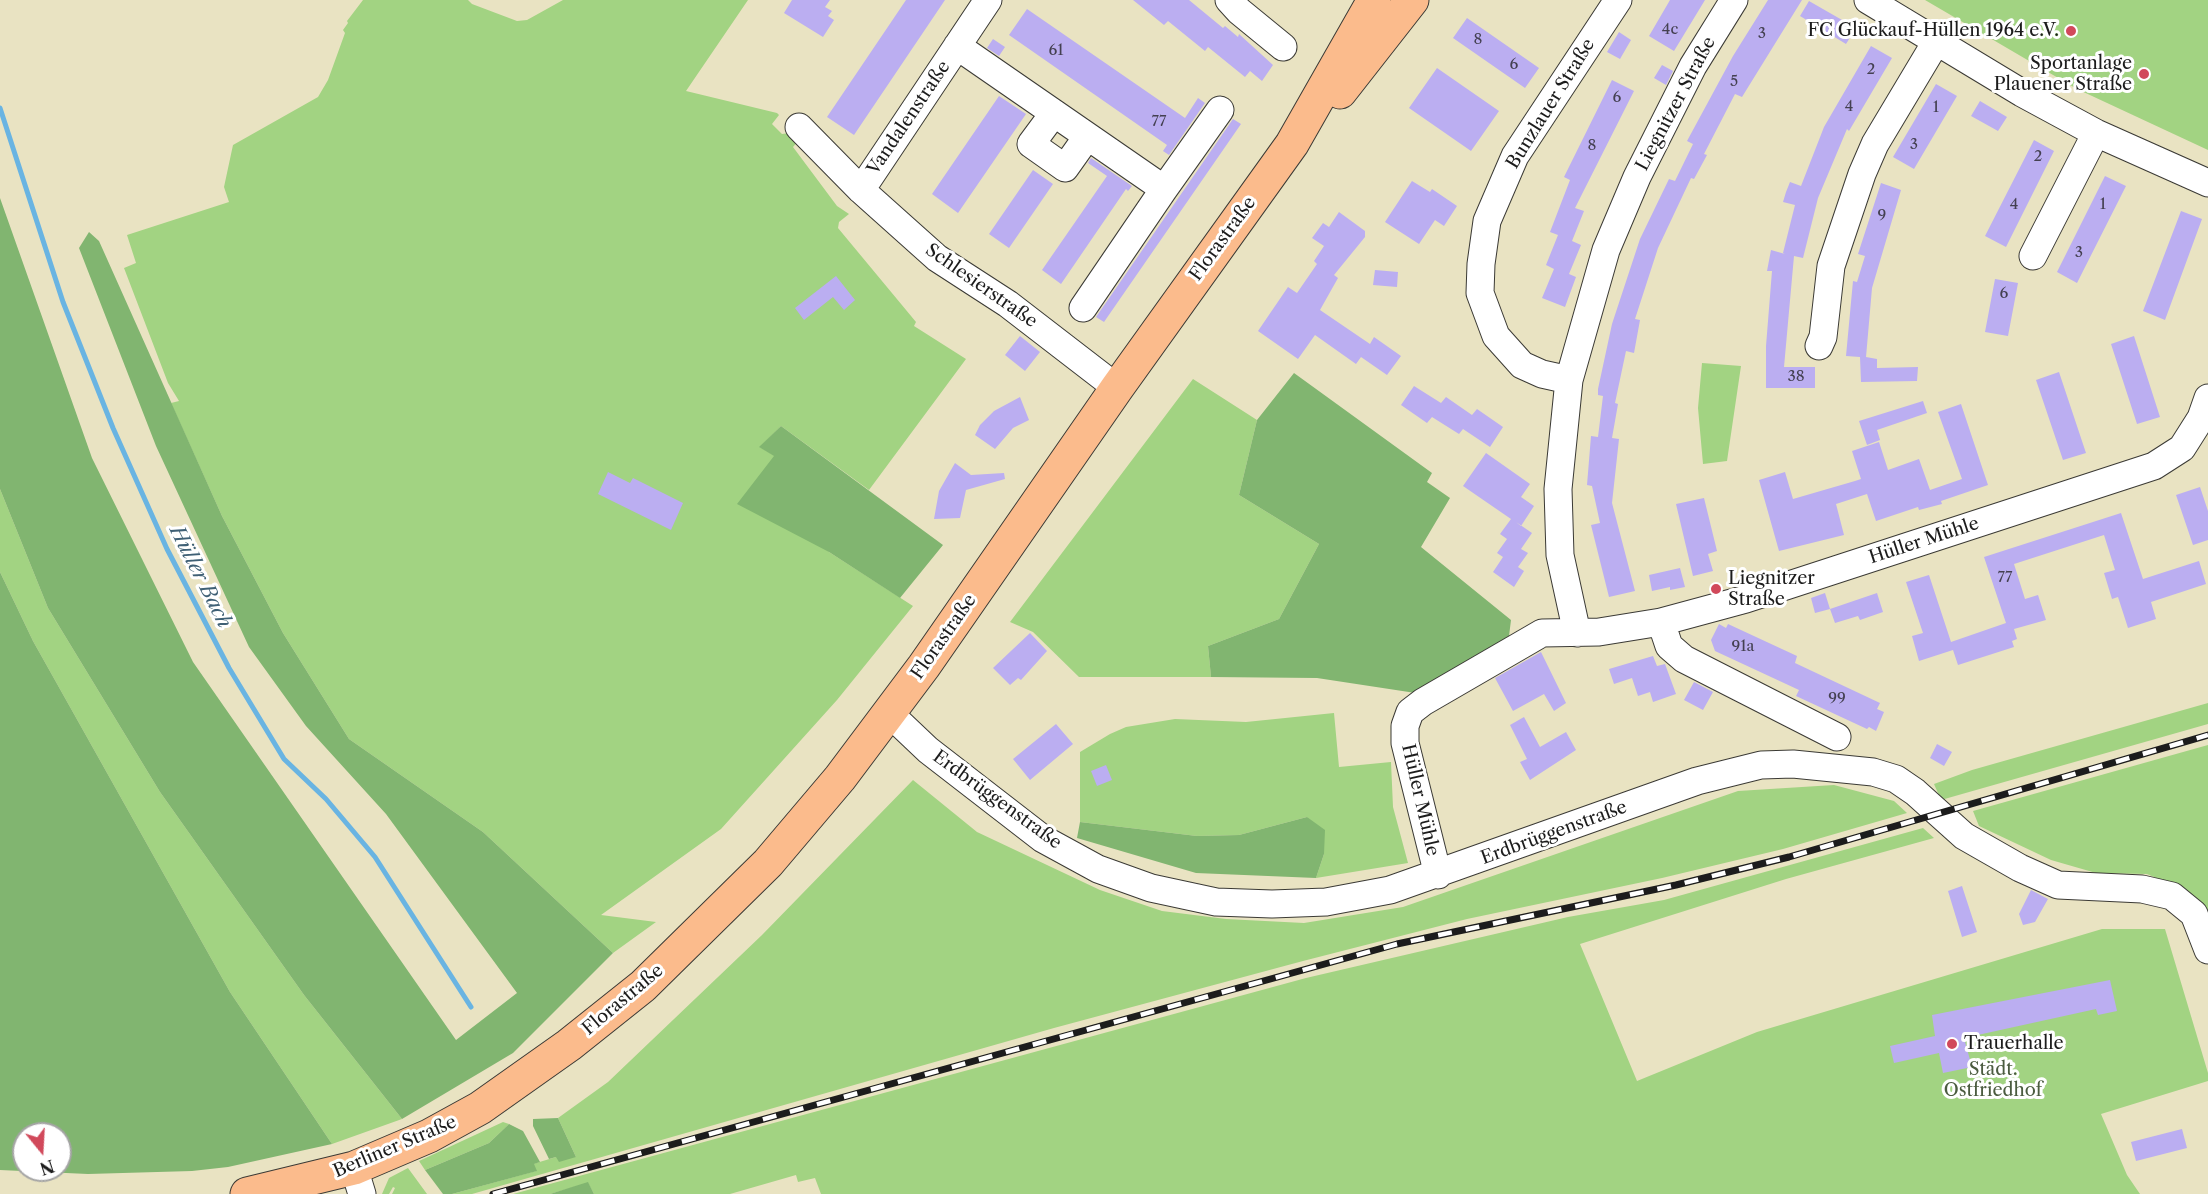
<!DOCTYPE html>
<meta charset="utf-8">
<style>
body{margin:0}
#map{position:relative;width:2208px;height:1194px;overflow:hidden;background:#e9e3c2;font-family:"Libre Caslon Text",serif}
canvas{display:block}
.north{position:absolute;left:12px;top:1122px;width:60px;height:60px;box-sizing:border-box;background:#fff;border:2px solid #a4a4a4;border-radius:50%;rotate:162deg;font-size:16px;font-weight:700;line-height:24px;text-align:center;color:#1c1c1c}
.north::after{content:'';display:block;margin:auto;width:21px;height:27px;background:#d1495b;clip-path:polygon(50% 0,100% 100%,50% 72%,0 100%)}
</style>
<div id="map">
<canvas width="2208" height="1194"></canvas>
<div class="north">N</div>
</div>
<script>
const c = document.querySelector('canvas').getContext('2d');
c.lineJoin = 'round';
function paint(path, color) {
  c.fillStyle = color;
  c.fill(path, 'evenodd');
}
function toPath(rows) {
  const path = new Path2D();
  for (const r of rows) {
    path.moveTo(r[0], r[1]);
    for (let i = 2; i < r.length; i += 2) path.lineTo(r[i], r[i + 1]);
  }
  return path;
}
function stroke(path, color, width, dash) {
  c.strokeStyle = color;
  c.lineWidth = width;
  c.lineCap = dash ? 'butt' : 'round';
  c.setLineDash(dash || []);
  c.stroke(path);
}
function drawText(font, color, halo, rows, align = 'center') {
  c.font = font + ' "Libre Caslon Text",serif';
  c.lineWidth = 6;
  c.setLineDash([]);
  c.textBaseline = 'middle';
  c.strokeStyle = halo;
  c.fillStyle = color;
  for (const [text, x, y, turn = 0] of rows) {
    c.save();
    c.translate(x, y);
    c.rotate((+turn || 0) * Math.PI / 180);
    c.textAlign = isNaN(turn) ? turn : align;
    if (halo) c.strokeText(text, 0, 0);
    c.fillText(text, 0, 0);
    c.restore();
  }
}
const green = toPath([
 [363,0,468,0,472,4,517,21,527,20,563,0,748,0,686,91,777,113,779,115,772,124,782,134,789,133,800,139,793,147,837,206,849,214,839,222,838,228,916,322,914,326,966,359,869,490,781,426,760,447,775,456,829,552,913,606,837,700,721,829,601,915,656,922,613,953,483,832,349,739,283,633,222,516,171,403,179,401,168,383,124,268,136,263,127,235,229,202,224,187,233,145,318,97,328,80,345,33,343,30,348,23,347,21],
 [1925,0,2208,0,2208,150,2077,89],
 [1702,363,1741,366,1727,461,1703,464,1698,408],
 [1193,379,1257,420,1239,495,1319,544,1279,619,1208,646,1211,677,1079,677,1033,632,1010,622],
 [0,489,48,608,160,792,304,995,402,1119,332,1144,230,992,33,641,0,572],
 [2208,703,2208,724,1941,800,1934,784,1972,770],
 [1334,713,1339,767,1391,762,1393,807,1408,863,1316,878,1324,854,1307,817,1239,835,1197,836,1080,822,1080,752,1110,734,1126,727,1175,719,1246,722],
 [2208,745,2208,922,2182,889,2147,874,2096,873,2051,860,1979,826,1973,811],
 [913,780,977,832,1100,890,1162,911,1226,919,1304,923,1403,907,1738,791,1834,785,1894,801,1907,813,1783,849,1662,878,1467,919,1303,961,1054,1028,472,1194,452,1194,536,1171,533,1164,556,1157,576,1157,558,1118,608,1082,762,935],
 [1923,828,1934,838,1786,879,1580,944,1637,1081,1757,1032,2102,929,2165,929,2208,1073,2208,1081,2101,1114,2127,1175,2140,1194,821,1194,815,1178,798,1182,796,1175,730,1194,594,1194,588,1183,550,1194,513,1194,1306,978,1568,917,1664,900],
 [503,1122,509,1124,489,1143,425,1170,419,1161],
 [408,1168,427,1194,392,1194,395,1188,393,1187,389,1194,382,1194,389,1178]
]);
const forest = toPath([
 [0,198,92,458,193,662,456,1040,517,993,386,814,306,726,249,647,156,446,79,248,89,232,99,241,222,516,283,633,349,739,483,832,613,953,513,1053,402,1119,304,995,160,792,48,608,0,489],
 [1294,373,1432,473,1427,482,1450,498,1421,547,1511,620,1509,636,1422,694,1317,678,1211,677,1208,646,1279,619,1319,544,1239,495,1257,420],
 [781,426,943,545,900,598,829,552,737,504,774,456,759,447],
 [0,572,33,641,230,992,332,1144,228,1167,192,1171,88,1174,0,1170],
 [24,1134,60,1134,60,1170,24,1170],
 [1307,817,1325,830,1324,854,1316,878,1196,873,1077,838,1080,822,1197,836,1239,835],
 [558,1118,576,1157,559,1162,556,1157,549,1159,533,1126,533,1119],
 [509,1124,523,1131,540,1162,534,1164,537,1171,452,1194,443,1194,425,1170,489,1143],
 [588,1182,594,1194,550,1194,572,1187]
]);
const stream = toPath([
 [0,108,63,302,113,428,167,549,229,668,284,759,326,799,375,857,471,1007]
]);
const building = toPath([
 [792,0,830,0,825,7,832,11,828,16,834,20,823,37,784,13],
 [906,0,945,0,854,135,827,117],
 [1133,0,1189,0,1223,28,1225,26,1238,37,1239,34,1273,65,1262,81,1250,71,1245,77,1208,47,1205,51,1168,21,1164,25],
 [1670,0,1705,0,1674,51,1649,36],
 [1768,0,1802,0,1742,97,1735,94,1704,154,1707,155,1694,179,1691,178,1658,248,1635,319,1640,320,1634,353,1626,351,1615,403,1618,404,1612,438,1619,439,1612,503,1635,591,1609,597,1591,525,1600,523,1592,486,1587,485,1591,436,1598,437,1603,396,1598,395,1598,389,1612,324,1640,239,1669,179,1675,181,1693,144,1687,141,1733,56],
 [1809,1,1856,28,1846,44,1800,16],
 [1027,9,1185,118,1198,98,1205,103,1169,155,1163,151,1167,145,1009,35],
 [1467,18,1539,68,1525,88,1453,38],
 [1619,32,1631,40,1620,59,1607,52],
 [993,39,1005,47,999,56,987,48],
 [1871,46,1892,58,1849,131,1847,129,1818,198,1803,258,1794,256,1784,367,1815,367,1815,388,1766,388,1766,346,1772,271,1767,271,1771,250,1785,254,1783,253,1795,205,1783,202,1786,192,1790,182,1801,186,1824,127],
 [1662,65,1673,71,1666,85,1654,78],
 [1437,68,1499,111,1471,151,1409,108],
 [1612,80,1634,91,1575,208,1584,211,1572,241,1581,245,1569,274,1576,277,1565,307,1542,298,1554,269,1546,265,1558,235,1550,232,1570,180,1564,177],
 [1936,84,1957,96,1914,169,1893,157],
 [999,96,1026,114,958,213,932,194],
 [1980,101,2007,117,1998,131,1971,116],
 [1233,119,1241,124,1104,322,1096,317],
 [2034,140,2054,151,2006,247,1985,236],
 [1091,158,1132,186,1128,191,1126,189,1061,284,1042,270,1107,176,1088,163],
 [1033,170,1053,184,1009,248,989,234],
 [2105,176,2126,186,2077,283,2057,272],
 [1412,181,1430,192,1432,189,1457,206,1444,226,1435,220,1419,244,1385,222],
 [1881,183,1901,190,1872,288,1866,357,1877,359,1877,368,1918,367,1917,381,1861,382,1860,357,1846,356,1853,281,1857,282,1865,256,1858,254],
 [2181,211,2202,219,2165,320,2143,311],
 [1339,212,1365,231,1365,237,1334,275,1338,278,1320,310,1370,344,1374,337,1401,356,1387,375,1361,357,1356,364,1315,335,1298,359,1258,331,1288,287,1297,293,1317,264,1314,261,1324,246,1312,238,1323,223,1329,227],
 [1375,270,1398,272,1397,287,1373,285],
 [836,276,855,300,844,310,833,297,804,320,795,308],
 [1995,279,2018,283,2008,336,1985,332],
 [1020,336,1040,352,1025,371,1005,355],
 [2134,336,2160,417,2137,424,2111,344],
 [2059,372,2086,453,2063,460,2036,380],
 [1414,386,1441,403,1446,397,1472,415,1477,409,1503,427,1490,447,1463,429,1459,434,1432,417,1427,423,1401,405],
 [1020,397,1029,420,1013,428,995,449,975,435,980,425,994,411],
 [1923,401,1927,413,1877,430,1880,440,1867,445,1859,421],
 [1961,404,1988,485,1941,501,1942,504,1919,510,1918,507,1876,521,1867,494,1836,504,1844,535,1779,551,1759,480,1785,472,1793,499,1855,481,1861,479,1852,451,1879,442,1888,470,1919,459,1930,490,1962,479,1938,412],
 [1486,453,1530,484,1521,497,1534,506,1521,526,1516,522,1532,533,1521,549,1528,553,1518,567,1524,571,1514,587,1493,572,1503,557,1497,553,1507,539,1500,534,1511,519,1463,486],
 [955,463,971,475,1004,473,1005,479,966,490,960,518,934,519,939,491],
 [608,472,630,483,633,478,683,503,671,530,598,494],
 [2200,487,2208,511,2208,540,2193,545,2176,495],
 [1704,498,1717,551,1708,554,1713,571,1693,576,1676,504],
 [2121,513,2143,579,2199,561,2206,584,2151,602,2156,619,2128,628,2118,597,2112,599,2104,573,2115,570,2104,535,2014,564,2025,599,2038,595,2046,620,2014,629,2017,639,2012,641,2014,647,1958,665,1953,650,1919,661,1912,636,1923,633,1906,582,1929,575,1951,642,2006,623,1984,557],
 [1680,568,1685,587,1670,590,1670,587,1652,591,1649,575],
 [1825,593,1830,609,1815,613,1811,598],
 [1877,593,1883,612,1860,620,1858,616,1835,623,1830,609],
 [1719,624,1726,628,1728,624,1797,656,1795,663,1880,703,1877,709,1884,712,1876,731,1869,727,1867,729,1796,696,1799,690,1715,651,1711,640],
 [1030,633,1047,651,1021,680,1018,678,1010,685,993,668],
 [1541,652,1566,703,1554,711,1544,694,1513,711,1495,678],
 [1653,656,1657,666,1665,664,1676,694,1653,702,1650,692,1638,696,1632,678,1614,684,1609,669],
 [1694,682,1713,692,1703,710,1684,700],
 [1524,717,1540,747,1566,732,1576,750,1530,780,1520,762,1527,759,1510,725],
 [1056,724,1073,744,1030,780,1013,759],
 [1937,744,1952,752,1944,766,1930,758],
 [1106,765,1112,780,1097,786,1091,771],
 [1962,886,1977,932,1962,937,1948,891],
 [2031,890,2048,899,2035,922,2023,925,2019,914],
 [2110,980,2117,1011,2098,1015,2096,1009,1964,1038,1972,1067,1943,1073,1939,1053,1894,1063,1890,1046,1935,1036,1932,1015],
 [2182,1129,2187,1148,2136,1161,2131,1142]
]);
const minor = toPath([
 [1229,0,1239,11,1283,47],
 [1868,0,2022,93,2096,133,2208,183],
 [957,46,1164,189,1083,308],
 [1054,113,1031,144,1065,168,1087,137],
 [799,127,861,190,937,258,1008,304,1117,388],
 [1164,189,1220,110],
 [861,190,988,0],
 [2033,256,2096,133],
 [1819,346,1823,337,1831,266,1862,174,1875,144,1936,42],
 [1569,380,1542,374,1522,365,1496,336,1480,293,1481,264,1487,221,1515,156,1618,0],
 [1661,622,1669,646,1684,659,1837,737],
 [1577,633,1560,555,1558,489,1569,380,1606,250,1637,177,1693,66,1734,0],
 [889,713,928,750,1043,839,1098,869,1151,888,1216,902,1272,904,1326,902,1390,890,1697,781,1761,765,1793,764,1873,772,1896,779,1915,792,1964,836,2020,868,2058,885,2142,889,2172,896,2194,914,2208,950],
 [1438,875,1405,743,1405,726,1410,712,1423,702,1542,633,1599,632,1661,622,1746,599,2154,466,2182,448,2201,418,2208,398],
 [354,1168,362,1194]
]);
const major = toPath([
 [1340,92,1412,0],
 [247,1194,354,1168,429,1136,480,1108,569,1045,643,986,768,863,840,778,924,666,1117,388,1292,144,1374,0]
]);
const rail = toPath([
 [493,1194,1397,944,1676,885,1789,857,2208,735]
]);
const markers = [
 [2071,31,6,"#d1495b"],
 [2144,74,6,"#d1495b"],
 [1716,589,6,"#d1495b"],
 [1952,1044,6,"#d1495b"]
];
const numberNames = [
 ["4c",1670,30],
 ["3",1762,34],
 ["8",1478,40],
 ["61",1056,51],
 ["6",1514,65],
 ["2",1871,70],
 ["5",1734,82],
 ["6",1617,98],
 ["4",1849,107],
 ["1",1936,108],
 ["77",1159,122],
 ["3",1914,145],
 ["8",1592,146],
 ["2",2038,157],
 ["4",2014,205],
 ["1",2103,205],
 ["9",1882,216],
 ["3",2079,253],
 ["6",2004,294],
 ["38",1796,377],
 ["77",2005,578],
 ["91a",1743,647],
 ["99",1837,699]
];
const poiNames = [
 ["FC Glückauf-Hüllen 1964 e.V.",2059,31],
 ["Sportanlage",2132,64],
 ["Plauener Straße",2132,85],
 ["Liegnitzer",1728,579,"left"],
 ["Straße",1728,600,"left"],
 ["Trauerhalle",1964,1044,"left"]
];
const streetNames = [
 ["Bunzlauer Straße",1551,104,-58],
 ["Liegnitzer Straße",1676,104,-62],
 ["Vandalenstraße",909,118,-56],
 ["Florastraße",1223,239,-54],
 ["Schlesierstraße",981,286,35],
 ["Hüller Mühle",1924,541,-18],
 ["Florastraße",944,637,-55],
 ["Erdbrüggenstraße",997,800,36],
 ["Hüller Mühle",1420,800,77],
 ["Erdbrüggenstraße",1554,833,-20],
 ["Florastraße",623,1000,-40],
 ["Berliner Straße",395,1147,-23]
];
const parkNames = [
 ["Städt.",1993,1070],
 ["Ostfriedhof",1993,1091]
];
const waterNames = [
 ["Hüller Bach",200,577,63]
];
paint(green, '#a2d382');
paint(forest, '#81b570');
stroke(stream, '#69b4e2', 5);
paint(building, '#bbaef1');
stroke(minor, '#3b3a35', 29);
stroke(major, '#3b3a35', 35);
stroke(minor, '#fff', 27);
stroke(major, '#fbbb8c', 33);
stroke(rail, '#1c1c1c', 7);
stroke(rail, '#fff', 4.5, [14]);
for (const [x, y, r, color] of markers) {
  const dot = new Path2D();
  dot.arc(x, y, r, 0, 2 * Math.PI);
  c.fillStyle = color;
  c.fill(dot);
  stroke(dot, '#fff', 2);
}
drawText('15px', '#444051', null, numberNames);
drawText('18px', '#1c1c1c', '#fff', poiNames, 'right');
drawText('18px', '#1c1c1c', '#fff', streetNames);
drawText('18px', '#4b5c40', '#fff', parkNames);
drawText('italic 20px', '#3f6075', '#fff', waterNames);
</script>
